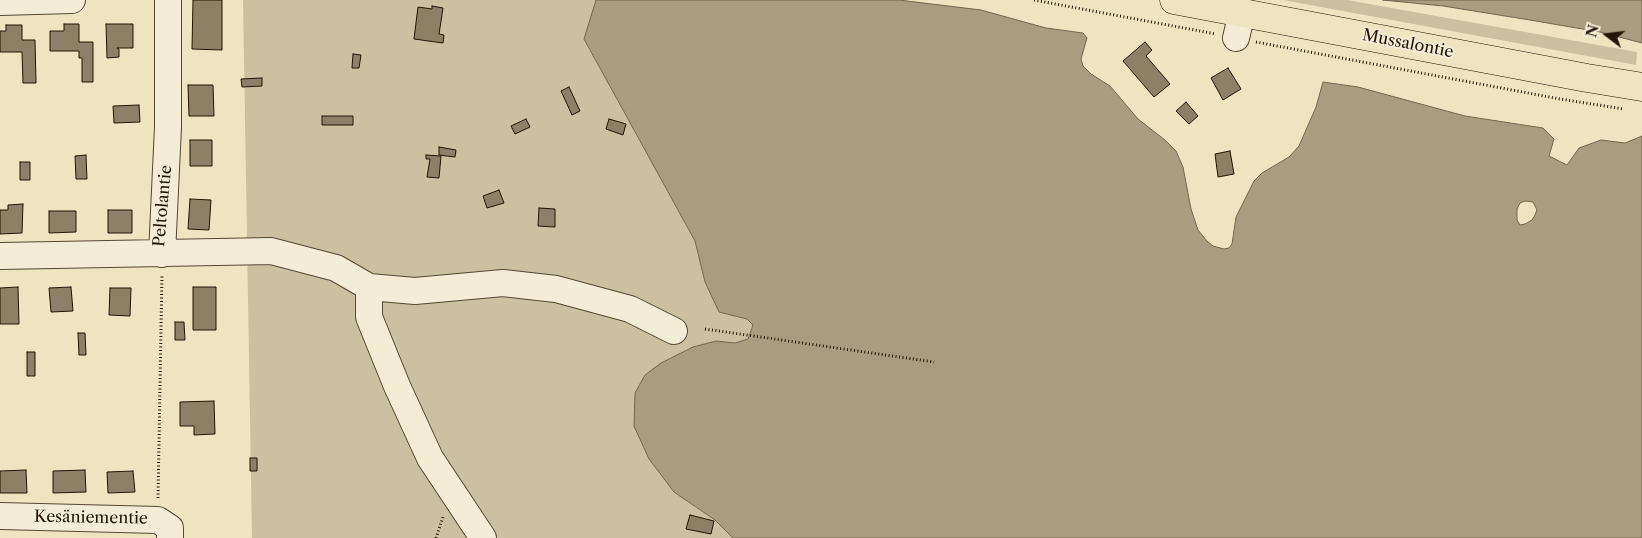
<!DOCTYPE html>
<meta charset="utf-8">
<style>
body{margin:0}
#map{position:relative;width:1642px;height:538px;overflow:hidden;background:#eee4c0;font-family:"Libre Caslon Text",serif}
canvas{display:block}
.north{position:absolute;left:1582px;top:10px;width:50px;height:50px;-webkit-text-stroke:4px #f4edd6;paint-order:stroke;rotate:285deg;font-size:14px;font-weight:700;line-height:20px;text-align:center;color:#231404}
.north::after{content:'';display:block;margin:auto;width:18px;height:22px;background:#231404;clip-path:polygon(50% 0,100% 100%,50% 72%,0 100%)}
</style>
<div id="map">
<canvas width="1642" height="538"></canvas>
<div class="north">N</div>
</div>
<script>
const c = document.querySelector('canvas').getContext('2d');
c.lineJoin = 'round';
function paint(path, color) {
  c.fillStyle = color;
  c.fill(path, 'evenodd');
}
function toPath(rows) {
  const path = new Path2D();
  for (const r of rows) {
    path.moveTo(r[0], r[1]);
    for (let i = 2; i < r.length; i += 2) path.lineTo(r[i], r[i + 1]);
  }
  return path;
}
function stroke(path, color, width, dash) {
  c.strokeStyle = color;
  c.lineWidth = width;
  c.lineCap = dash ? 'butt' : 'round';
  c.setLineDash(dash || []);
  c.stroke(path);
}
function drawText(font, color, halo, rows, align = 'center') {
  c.font = font + ' "Libre Caslon Text",serif';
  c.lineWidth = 4;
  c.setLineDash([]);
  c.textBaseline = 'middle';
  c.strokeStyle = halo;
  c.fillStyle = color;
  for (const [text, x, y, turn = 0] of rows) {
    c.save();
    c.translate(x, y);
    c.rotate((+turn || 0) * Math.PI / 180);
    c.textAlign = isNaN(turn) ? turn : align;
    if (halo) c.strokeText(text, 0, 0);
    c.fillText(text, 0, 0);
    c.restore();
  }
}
const green = toPath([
 [243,0,596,0,584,39,695,241,705,282,753,325,748,339,735,343,716,341,693,347,661,363,674,492,715,520,733,538,252,538],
 [1283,0,1347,0,1637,52,1636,65]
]);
const water = toPath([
 [596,0,899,0,981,10,1046,28,1083,33,1087,38,1081,59,1083,66,1091,74,1110,86,1138,119,1165,140,1176,151,1183,167,1191,209,1198,230,1207,241,1213,246,1224,249,1229,248,1232,244,1236,217,1254,181,1262,173,1289,157,1299,146,1316,107,1323,82,1358,87,1465,116,1543,128,1554,139,1549,156,1567,165,1579,148,1601,140,1625,143,1642,136,1642,538,733,538,715,520,674,492,649,459,634,426,635,393,645,375,661,363,693,347,716,341,735,343,748,339,753,325,747,319,719,312,705,282,695,241,584,39,596,0],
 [1525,201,1533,202,1537,210,1535,215,1532,220,1525,224,1520,225,1517,220,1517,209,1520,203,1525,201],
 [1383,0,1642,0,1642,43,1600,32,1530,20,1443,6,1383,0]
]);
const building = toPath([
 [193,0,222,0,222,50,192,49,193,0],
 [432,6,443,8,439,34,444,35,443,43,414,39,418,7,432,9,432,6],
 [64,24,79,24,79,42,93,42,93,82,82,82,82,58,79,58,79,51,50,51,50,31,64,31,64,24],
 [106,24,133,24,133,48,117,48,119,49,119,57,107,58,106,24],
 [6,25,22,25,22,40,35,40,36,83,23,83,22,52,0,52,0,31,6,31,6,25],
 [1145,42,1152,50,1146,56,1170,84,1154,97,1123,61,1145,42],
 [353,54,361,55,359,68,352,68,353,54],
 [1228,68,1241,89,1223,100,1211,78,1228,68],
 [262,78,262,86,242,87,241,79,262,78],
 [188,85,213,85,214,116,189,116,188,85],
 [569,87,580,111,572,115,561,91,569,87],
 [1186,102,1198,116,1189,124,1176,111,1186,102],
 [139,105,140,122,114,123,113,106,139,105],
 [322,116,353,116,353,125,322,125,322,116],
 [526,119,530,127,515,134,511,126,526,119],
 [609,119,626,124,623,135,606,129,609,119],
 [190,140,212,140,212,166,190,166,190,140],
 [439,147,456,150,455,157,439,155,439,147],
 [1230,151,1234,174,1218,177,1215,154,1230,151],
 [86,155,87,179,76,179,75,156,86,155],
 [426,155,441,156,439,178,427,177,430,159,426,159,426,155],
 [20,162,30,162,30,180,20,180,20,162],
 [499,190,504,203,487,208,483,196,499,190],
 [190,199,211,200,209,230,188,229,190,199],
 [23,204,22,233,0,234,0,210,8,210,8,205,23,204],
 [539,208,555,209,555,227,538,226,539,208],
 [108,210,132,210,132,233,108,233,108,210],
 [49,211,76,211,76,232,49,233,49,211],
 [18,287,19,324,0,324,0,288,18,287],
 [71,287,73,311,51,312,49,288,71,287],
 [193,287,216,287,216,330,193,330,193,287],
 [110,288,131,288,130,316,109,315,110,288],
 [175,322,184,322,185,340,175,340,175,322],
 [78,333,85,333,86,355,79,355,78,333],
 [27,352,35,352,35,376,27,376,27,352],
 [214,401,215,434,194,435,194,426,180,426,180,402,214,401],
 [250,458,257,458,257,471,250,471,250,458],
 [26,470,27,493,0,493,0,471,26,470],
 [85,470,86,492,53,493,53,471,85,470],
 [133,471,135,492,108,493,107,472,133,471],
 [690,515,714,521,711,534,686,529,690,515]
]);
const path = toPath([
 [1034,0,1216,34],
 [1256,42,1560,99,1624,109],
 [705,329,934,362],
 [158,498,162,274],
 [436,538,443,517]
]);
const minor = toPath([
 [0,2,72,0],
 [1236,38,1242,13],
 [162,254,168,127,168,0],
 [0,256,271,251,336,268,369,287,369,317,397,386,430,458,483,538],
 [369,287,415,291,503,283,556,289,630,309,674,331],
 [0,516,158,520,170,528,170,538]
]);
const major = toPath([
 [1174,0,1587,78,1642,87]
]);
const streetNames = [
 ["Mussalontie",1408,44,11],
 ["Peltolantie",163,206,-85],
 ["Kesäniementie",91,518,1]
];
paint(green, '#cbc1a0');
paint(water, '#a99d80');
stroke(water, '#73664e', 1);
paint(building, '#8d8066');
stroke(building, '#231404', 1);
stroke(minor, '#564833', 28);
stroke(major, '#231404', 29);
stroke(path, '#231404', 3, [1, 2.5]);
stroke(minor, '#f4edd6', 26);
stroke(major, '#eee4c0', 28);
drawText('16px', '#231404', '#f4edd6', streetNames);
</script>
